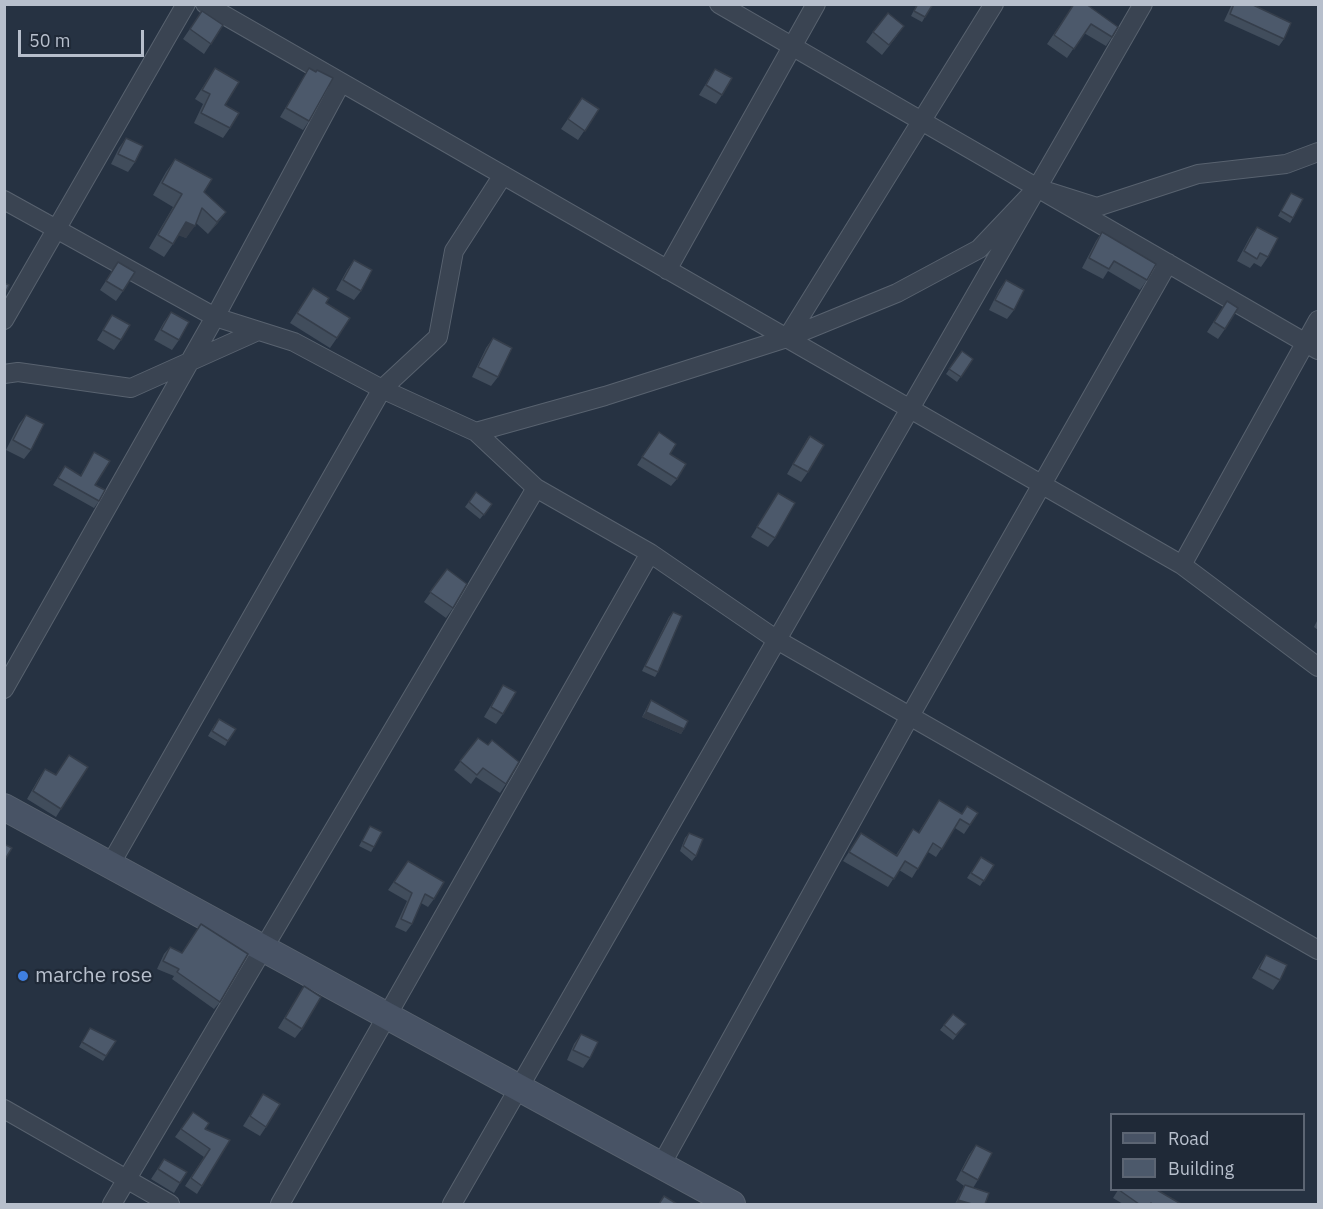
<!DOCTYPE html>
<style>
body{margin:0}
#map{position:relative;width:1323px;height:1209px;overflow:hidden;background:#263242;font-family:"IBM Plex Sans",sans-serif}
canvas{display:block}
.frame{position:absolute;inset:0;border:6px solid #b7bfcc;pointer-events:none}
.legend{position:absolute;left:1110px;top:1113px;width:195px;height:78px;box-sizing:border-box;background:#1f2937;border:2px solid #5c6573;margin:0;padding:8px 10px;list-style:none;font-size:18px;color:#b7bfcc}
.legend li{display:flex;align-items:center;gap:12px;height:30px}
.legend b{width:30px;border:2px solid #5c6573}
.scale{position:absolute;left:18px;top:30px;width:126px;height:27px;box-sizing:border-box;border:3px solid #b7bfcc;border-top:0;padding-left:8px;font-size:18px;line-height:21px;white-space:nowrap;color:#b7bfcc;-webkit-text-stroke:4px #1f2937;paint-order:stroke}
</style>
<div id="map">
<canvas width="1323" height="1209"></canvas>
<div class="frame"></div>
<ul class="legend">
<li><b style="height:8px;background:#485365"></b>Road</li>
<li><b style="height:16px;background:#4c596b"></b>Building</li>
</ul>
<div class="scale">50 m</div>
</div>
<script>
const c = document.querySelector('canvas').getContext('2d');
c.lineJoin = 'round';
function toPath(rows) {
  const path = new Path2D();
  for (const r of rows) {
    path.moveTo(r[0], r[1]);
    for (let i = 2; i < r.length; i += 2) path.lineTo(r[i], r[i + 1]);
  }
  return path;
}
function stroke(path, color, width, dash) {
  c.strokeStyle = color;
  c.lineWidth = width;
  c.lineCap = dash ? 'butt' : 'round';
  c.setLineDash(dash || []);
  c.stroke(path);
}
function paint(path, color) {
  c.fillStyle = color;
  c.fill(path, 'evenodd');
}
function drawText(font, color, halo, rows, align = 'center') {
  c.font = font + ' "IBM Plex Sans",sans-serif';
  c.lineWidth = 4.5;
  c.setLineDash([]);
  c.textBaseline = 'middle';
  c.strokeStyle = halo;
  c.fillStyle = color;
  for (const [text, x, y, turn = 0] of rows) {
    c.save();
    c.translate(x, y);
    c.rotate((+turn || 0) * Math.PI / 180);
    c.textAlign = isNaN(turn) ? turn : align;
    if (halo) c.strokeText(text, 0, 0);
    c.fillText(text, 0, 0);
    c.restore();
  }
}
const street = toPath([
 [205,4,1182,565,1318,667],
 [719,4,1318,350],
 [4,200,215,317,294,342,382,389,476,432,536,488,650,553,777,640,1318,950],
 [667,270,816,4],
 [4,320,186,4],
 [787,338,994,4],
 [4,374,18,372,131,388,258,331],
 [476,432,605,396,787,338,897,293,979,249,1037,188,1097,207,1198,174,1286,164,1318,152],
 [1182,565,1318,320],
 [4,689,215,317,341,83],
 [110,865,382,389,438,337,454,251,503,175],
 [4,1109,170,1204],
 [660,1167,910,716,1168,263],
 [112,1204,536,488],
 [280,1204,650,553],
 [452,1204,1143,4]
]);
const secondary = toPath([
 [4,807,732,1204]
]);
const wall = toPath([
 [917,4,925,17,922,22,911,16],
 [1074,4,1112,37,1106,46,1084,33,1067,58,1047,44],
 [1232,4,1251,4,1284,39,1279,46,1224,21],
 [202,11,223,25,204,54,183,39],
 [873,32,897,36,882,55,866,42],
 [215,68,230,128,223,138,194,123,203,104,195,99],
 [309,68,309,121,303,130,280,117],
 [715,69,722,95,716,104,699,95],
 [582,98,599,109,578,140,561,129],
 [126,138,135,162,128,172,111,164,119,148],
 [175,159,204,192,226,212,217,224,208,234,196,223,186,238,179,235,164,257,149,248,173,207,153,195,166,172],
 [1291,193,1293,218,1290,223,1278,216],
 [1257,227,1268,257,1261,267,1254,263,1250,268,1237,261,1250,237],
 [1102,232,1147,280,1140,290,1108,271,1103,279,1082,268,1096,241],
 [354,260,361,291,354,300,336,290,347,270],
 [118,262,123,291,116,301,100,290],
 [1006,280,1014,310,1007,319,989,310,999,290],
 [313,288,326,303,337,338,330,348,290,323],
 [1227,301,1225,329,1218,339,1207,332],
 [171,312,179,340,172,350,154,340,164,322],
 [112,315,121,340,114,350,97,340],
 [493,338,498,377,491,386,472,377,486,348],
 [962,351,973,359,957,382,946,374],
 [26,415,31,450,24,459,6,450,19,424],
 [659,432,670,454,677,479,671,486,637,465],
 [809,436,808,472,801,482,787,474],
 [94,452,95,485,99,501,94,508,53,485,65,466,80,476],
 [476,492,492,504,480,519,465,507],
 [778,493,775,538,768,547,751,537],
 [447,569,453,608,446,618,424,602],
 [673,612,658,672,655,677,642,671,669,617],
 [1318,619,1318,630,1314,627],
 [503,685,503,714,496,724,484,717,497,695],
 [651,700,684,729,681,734,642,717,648,705],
 [215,724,228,741,225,746,208,736],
 [478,738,506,784,500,793,476,777,471,784,454,770],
 [45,769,61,809,56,817,27,799,39,778],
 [939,800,962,814,967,806,970,825,964,834,955,828,936,857,928,852,912,878,899,870,888,887,843,861,861,833,896,855,913,829,918,833],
 [370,826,374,847,371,852,359,846],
 [689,833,696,856,692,861,680,851,685,838],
 [981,857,994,865,980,886,967,878],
 [408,861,434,899,428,907,421,903,412,924,406,932,395,927,407,901,388,890],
 [170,947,220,1002,214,1009,172,979,174,976,157,969,164,954],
 [1266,955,1280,980,1273,990,1252,978,1260,964],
 [304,986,302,1029,295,1038,278,1028],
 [966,1024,953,1040,940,1030,944,1025],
 [90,1028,116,1041,103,1061,79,1047],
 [581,1034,590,1058,583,1068,567,1060,574,1044],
 [263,1094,266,1127,260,1136,243,1126],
 [193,1112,205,1129,230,1140,197,1194,185,1186,204,1157,175,1137],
 [976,1145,978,1180,973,1188,985,1204,955,1204,964,1186,956,1180,969,1155],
 [164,1159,180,1183,174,1193,151,1179],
 [1118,1190,1157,1190,1181,1204,1123,1204,1113,1198]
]);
const shadedWall = toPath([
 [226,212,217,224,208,234,217,222],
 [186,222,195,226,186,238,177,235],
 [646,712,684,729,681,734,642,717],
 [958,1200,972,1204,955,1204]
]);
const building = toPath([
 [918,4,933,4,925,17,914,11,918,4],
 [1074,4,1086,4,1118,27,1112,37,1091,24,1074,49,1054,35,1074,4],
 [1234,4,1251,4,1291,23,1284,39,1230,14,1234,4],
 [202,11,223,25,211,44,190,29,202,11],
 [888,13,904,26,889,45,873,32,888,13],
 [215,68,239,82,225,105,239,113,230,128,201,113,210,94,202,90,215,68],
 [309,68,316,72,317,70,333,78,309,121,286,108,309,68],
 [715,69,732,78,722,95,706,85,715,69],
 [582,98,599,109,585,131,568,119,582,98],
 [126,138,143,146,135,162,118,154,126,138],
 [175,159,212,179,204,192,226,212,217,222,202,208,195,226,186,222,173,244,158,235,182,194,162,183,175,159],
 [1291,193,1303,199,1293,218,1281,211,1291,193],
 [1257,227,1278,238,1268,257,1260,253,1257,259,1244,251,1257,227],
 [1102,232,1156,264,1147,280,1114,261,1109,269,1089,258,1102,232],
 [354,260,372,270,361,291,343,280,354,260],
 [118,262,135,272,123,291,106,281,118,262],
 [1006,280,1024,290,1014,310,995,300,1006,280],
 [4,283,9,285,4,296,4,283],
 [313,288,329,298,326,303,350,318,337,338,297,313,313,288],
 [1227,301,1238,308,1225,329,1214,322,1227,301],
 [171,312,189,322,179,340,161,330,171,312],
 [112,315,130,325,121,340,103,330,112,315],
 [493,338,512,348,498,377,478,367,493,338],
 [962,351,973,359,961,377,949,369,962,351],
 [26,415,44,424,31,450,13,440,26,415],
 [659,432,676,444,670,454,686,464,677,479,642,457,659,432],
 [810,436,824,445,808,472,793,464,810,436],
 [94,452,110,461,95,485,105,490,99,501,58,478,65,466,81,476,94,452],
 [476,492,492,504,484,515,469,502,476,492],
 [778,493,795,503,775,538,757,527,778,493],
 [447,569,467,584,453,608,430,592,447,569],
 [673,612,682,616,658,672,645,666,673,612],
 [503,685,516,692,503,714,491,707,503,685],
 [651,700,688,721,684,729,646,712,651,700],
 [219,719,236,729,228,741,212,731,219,719],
 [478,738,488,745,492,740,519,762,506,784,483,768,477,775,460,761,478,738],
 [69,755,88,767,61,809,33,791,45,769,56,775,69,755],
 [939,800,962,814,967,806,978,813,970,825,960,819,942,849,933,843,918,869,905,861,894,879,849,852,861,833,897,856,913,829,919,833,939,800],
 [370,826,382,832,374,847,362,841,370,826],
 [689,833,703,839,696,856,683,846,689,833],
 [4,844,12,848,4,861,4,844],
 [981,857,994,865,984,881,971,873,981,857],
 [408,861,444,882,434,899,425,894,412,924,401,919,412,893,394,882,408,861],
 [201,924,248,954,220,1002,177,972,179,969,163,961,170,947,182,953,201,924],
 [1266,955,1287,965,1280,980,1259,969,1266,955],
 [304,986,321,997,302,1029,285,1018,304,986],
 [953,1014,966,1024,956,1035,944,1025,953,1014],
 [90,1028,116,1041,106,1056,82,1042,90,1028],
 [581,1034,598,1042,590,1058,573,1050,581,1034],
 [263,1094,280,1104,266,1127,250,1116,263,1094],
 [193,1112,209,1123,205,1129,230,1140,202,1186,191,1178,210,1149,181,1129,193,1112],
 [976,1145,992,1153,978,1180,962,1171,976,1145],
 [164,1159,187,1172,180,1183,158,1169,164,1159],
 [965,1185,989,1193,985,1204,972,1204,958,1200,965,1185],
 [1119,1190,1157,1190,1181,1204,1152,1204,1151,1203,1150,1204,1139,1204,1119,1190],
 [664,1196,677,1204,659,1204,664,1196]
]);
const markers = [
 [23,976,6,"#3f7fe0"]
];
const poiNames = [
 ["marche rose",35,976]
];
stroke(street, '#58626f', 20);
stroke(secondary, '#58626f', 28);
stroke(street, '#3a4452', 18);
stroke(secondary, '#485365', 26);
paint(wall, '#414d5c');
paint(shadedWall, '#353e4b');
paint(building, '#4c596b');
stroke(building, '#353e4b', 1.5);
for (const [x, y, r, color] of markers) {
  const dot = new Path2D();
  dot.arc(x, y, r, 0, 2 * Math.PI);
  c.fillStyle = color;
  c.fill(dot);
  stroke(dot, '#1f2937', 2);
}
drawText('21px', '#b7bfcc', '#1f2937', poiNames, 'left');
</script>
